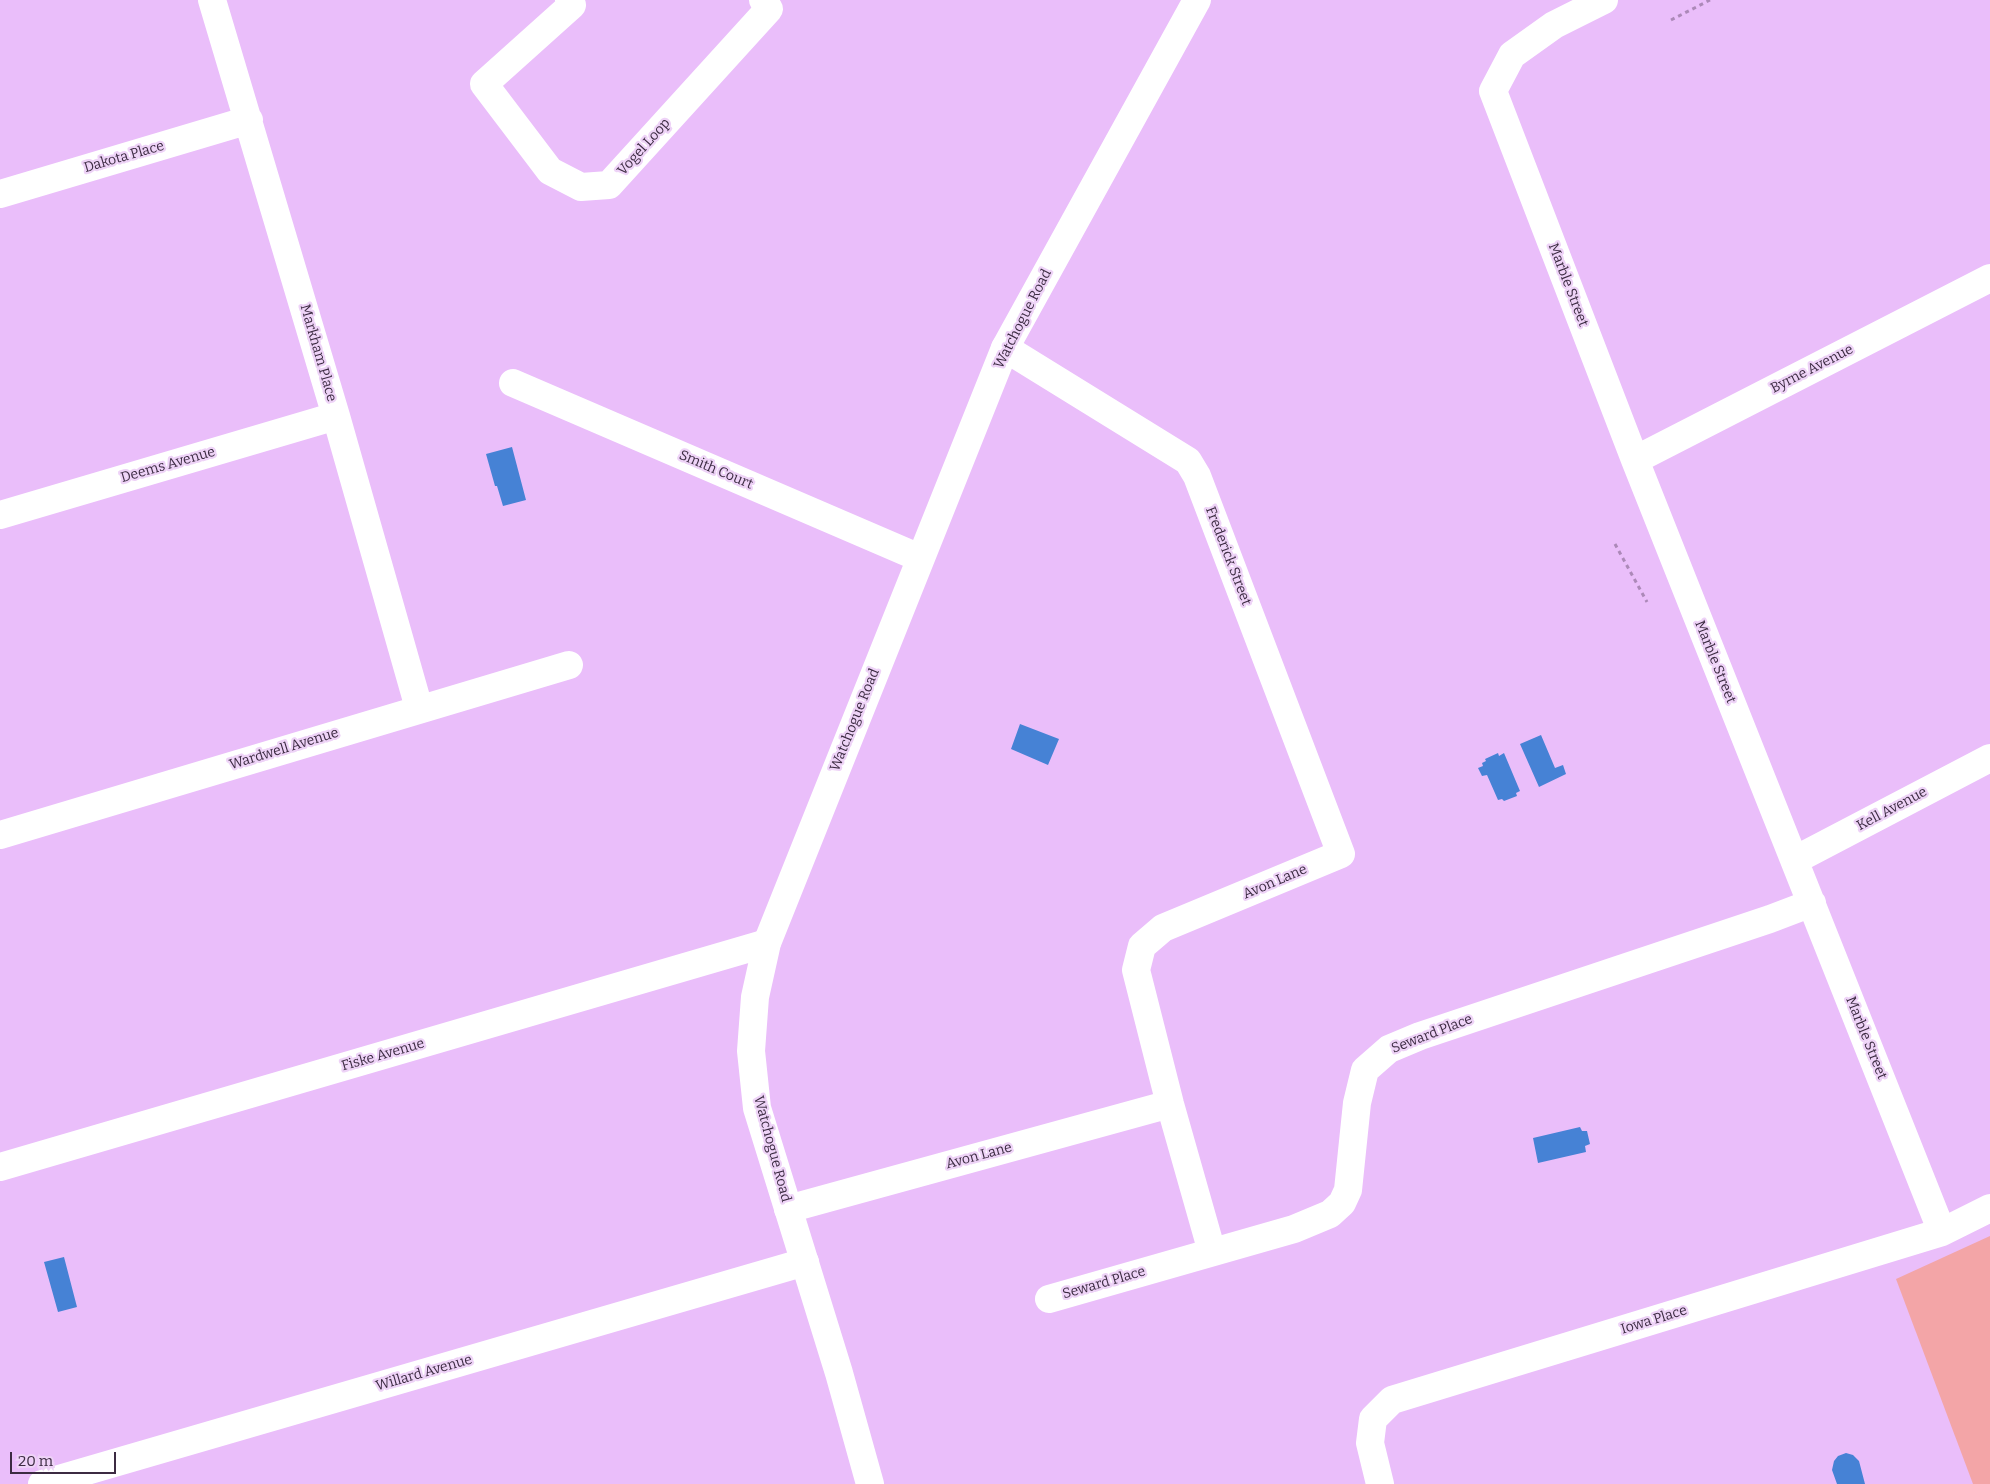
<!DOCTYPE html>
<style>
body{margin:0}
#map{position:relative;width:1990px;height:1484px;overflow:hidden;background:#eabefa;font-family:Bitter,serif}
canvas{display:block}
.scale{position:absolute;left:10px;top:1452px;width:106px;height:22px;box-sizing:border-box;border:2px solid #3c2b42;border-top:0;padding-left:6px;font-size:15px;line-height:18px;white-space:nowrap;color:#3c2b42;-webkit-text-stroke:4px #eed3f7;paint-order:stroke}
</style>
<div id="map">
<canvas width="1990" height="1484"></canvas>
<div class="scale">20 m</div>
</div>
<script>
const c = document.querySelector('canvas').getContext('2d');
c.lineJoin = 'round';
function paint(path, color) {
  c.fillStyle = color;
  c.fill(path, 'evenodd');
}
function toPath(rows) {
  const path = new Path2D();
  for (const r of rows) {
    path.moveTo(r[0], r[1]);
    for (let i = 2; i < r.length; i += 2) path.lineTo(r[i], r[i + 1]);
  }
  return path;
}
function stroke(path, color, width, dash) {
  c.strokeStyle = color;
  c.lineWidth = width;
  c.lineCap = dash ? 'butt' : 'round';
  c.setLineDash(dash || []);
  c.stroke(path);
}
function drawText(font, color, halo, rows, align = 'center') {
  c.font = font + ' Bitter,serif';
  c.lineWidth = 4.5;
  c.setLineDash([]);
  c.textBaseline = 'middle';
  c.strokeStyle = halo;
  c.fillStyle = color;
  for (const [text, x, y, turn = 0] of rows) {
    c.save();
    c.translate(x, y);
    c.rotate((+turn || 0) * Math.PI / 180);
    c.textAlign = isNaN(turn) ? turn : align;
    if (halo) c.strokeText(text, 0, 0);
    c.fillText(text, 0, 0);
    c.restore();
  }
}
const green = toPath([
 [1990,1236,1990,1484,1973,1484,1896,1279]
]);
const water = toPath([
 [512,447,526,500,503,506,497,486,495,486,486,454],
 [1020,724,1059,739,1048,765,1011,749],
 [1541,735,1555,768,1563,765,1566,774,1539,787,1520,744],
 [1498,753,1499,756,1504,753,1520,791,1516,793,1517,796,1504,801,1502,799,1498,800,1487,775,1482,776,1478,768,1483,766,1482,763,1486,761,1485,759],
 [1580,1127,1582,1131,1587,1131,1590,1144,1585,1146,1586,1152,1538,1163,1533,1138],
 [64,1257,77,1307,58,1312,44,1262],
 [1846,1453,1853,1455,1859,1461,1865,1484,1837,1484,1832,1470,1834,1461,1838,1456]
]);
const path = toPath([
 [1671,20,1710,0],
 [1615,544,1647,602]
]);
const street = toPath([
 [212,0,336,416,419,708],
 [569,0,572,5,484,84,550,171,581,187,609,185,769,9,763,0],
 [1604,0,1554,25,1512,55,1493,91,1635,460,1942,1232],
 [0,194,249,120],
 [1005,348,1188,461,1197,476,1341,854,1163,928,1142,946,1136,970,1170,1104,1212,1252],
 [513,383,920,558],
 [1635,460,1990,278],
 [0,515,336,416],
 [0,835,569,665],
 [1795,860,1990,758],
 [0,1167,767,943],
 [788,1209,1170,1104],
 [1049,1299,1294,1229,1330,1214,1342,1203,1348,1190,1357,1103,1365,1070,1389,1049,1420,1036,1770,919,1812,903],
 [42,1484,805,1262],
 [1380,1484,1370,1443,1373,1419,1392,1400,1942,1232,1990,1208]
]);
const secondary = toPath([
 [870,1484,839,1373,757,1108,751,1051,755,997,767,943,1005,348,1197,0]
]);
const streetNames = [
 ["Vogel Loop",644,147,-48],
 ["Dakota Place",124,157,-16],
 ["Marble Street",1568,285,69],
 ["Watchogue Road",1023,319,-63],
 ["Markham Place",318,353,74],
 ["Byrne Avenue",1812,369,-27],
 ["Deems Avenue",168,465,-16],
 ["Smith Court",716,470,23],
 ["Frederick Street",1228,556,69],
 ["Marble Street",1715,662,68],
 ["Watchogue Road",855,720,-68],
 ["Wardwell Avenue",284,749,-17],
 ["Kell Avenue",1892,809,-28],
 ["Avon Lane",1275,882,-23],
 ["Seward Place",1432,1034,-21],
 ["Marble Street",1866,1038,68],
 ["Fiske Avenue",383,1055,-16],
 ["Watchogue Road",772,1149,75],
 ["Avon Lane",979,1156,-15],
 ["Seward Place",1104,1283,-16],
 ["Iowa Place",1654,1320,-17],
 ["Willard Avenue",424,1373,-16]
];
paint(green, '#f3a5a7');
paint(water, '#4682d5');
stroke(path, '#ac89b8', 3, [4, 4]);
stroke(street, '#fff', 28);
stroke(secondary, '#fff', 28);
drawText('14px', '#3c2b42', '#eed3f7', streetNames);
</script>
